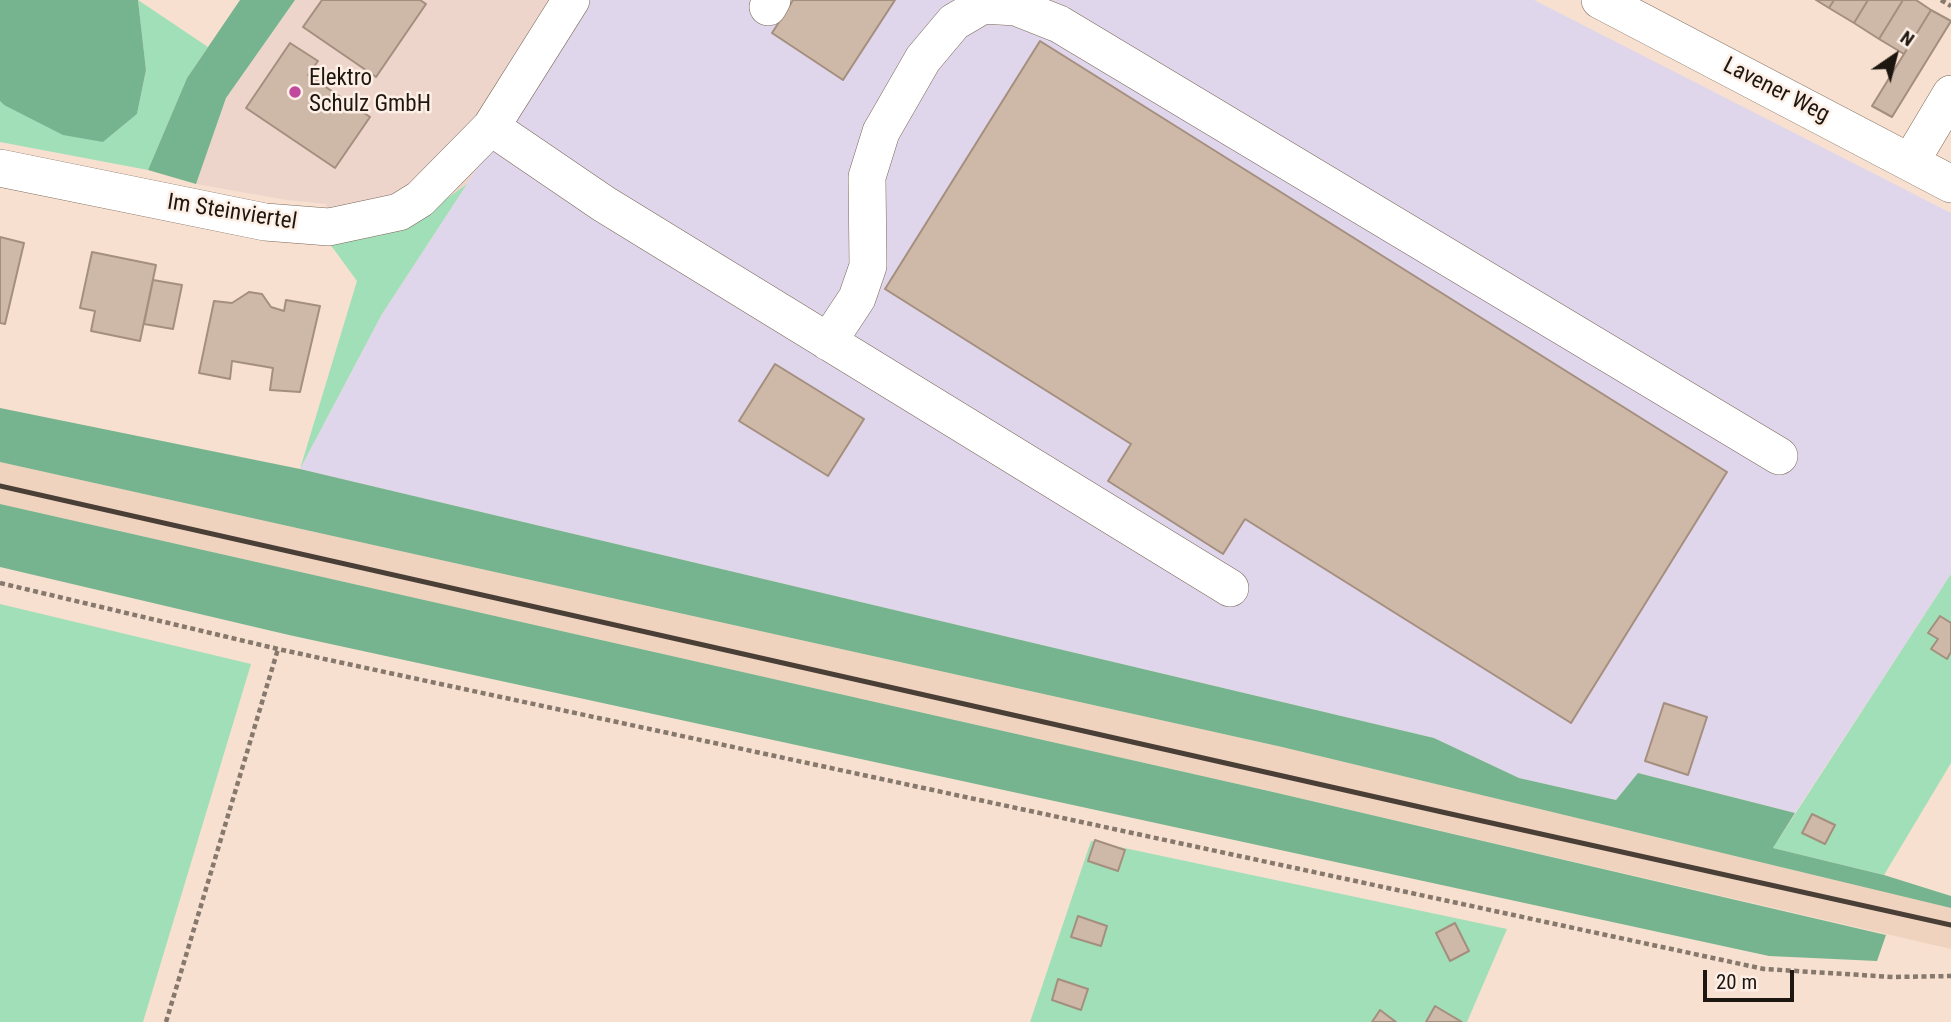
<!DOCTYPE html>
<style>
body{margin:0}
#map{position:relative;width:1951px;height:1022px;overflow:hidden;background:#f7e0cf;font-family:"Roboto Condensed",sans-serif}
canvas{display:block}
.north{position:absolute;left:1860px;top:21px;width:70px;height:70px;-webkit-text-stroke:5px #fdefe5;paint-order:stroke;rotate:35deg;font-size:19px;font-weight:700;line-height:28px;text-align:center;color:#1e1711}
.north::after{content:'';display:block;margin:auto;width:24px;height:32px;background:#1e1711;clip-path:polygon(50% 0,100% 100%,50% 72%,0 100%)}
.scale{position:absolute;left:1703px;top:970px;width:91px;height:32px;box-sizing:border-box;border:4px solid #1e1711;border-top:0;padding-left:9px;font-size:21px;line-height:24px;white-space:nowrap;color:#1e1711;-webkit-text-stroke:5px #fdefe5;paint-order:stroke}
</style>
<div id="map">
<canvas width="1951" height="1022"></canvas>
<div class="north">N</div>
<div class="scale">20 m</div>
</div>
<script>
const c = document.querySelector('canvas').getContext('2d');
c.lineJoin = 'round';
function paint(path, color) {
  c.fillStyle = color;
  c.fill(path, 'evenodd');
}
function toPath(rows) {
  const path = new Path2D();
  for (const r of rows) {
    path.moveTo(r[0], r[1]);
    for (let i = 2; i < r.length; i += 2) path.lineTo(r[i], r[i + 1]);
  }
  return path;
}
function stroke(path, color, width, dash) {
  c.strokeStyle = color;
  c.lineWidth = width;
  c.lineCap = dash ? 'butt' : 'round';
  c.setLineDash(dash || []);
  c.stroke(path);
}
function drawText(font, color, halo, rows, align = 'center') {
  c.font = font + ' "Roboto Condensed",sans-serif';
  c.lineWidth = 5;
  c.setLineDash([]);
  c.textBaseline = 'middle';
  c.strokeStyle = halo;
  c.fillStyle = color;
  for (const [text, x, y, turn = 0] of rows) {
    c.save();
    c.translate(x, y);
    c.rotate((+turn || 0) * Math.PI / 180);
    c.textAlign = isNaN(turn) ? turn : align;
    if (halo) c.strokeText(text, 0, 0);
    c.fillText(text, 0, 0);
    c.restore();
  }
}
const commercial = toPath([
 [295,0,587,0,467,184,424,215,382,235,330,244,326,204,287,200,196,184,226,98]
]);
const industrial = toPath([
 [587,0,1534,0,1951,213,1951,574,1795,813,1639,773,1616,800,1519,778,1434,738,300,469,382,314]
]);
const built = toPath([
 [0,462,1282,747,1951,908,1951,949,1273,792,0,504]
]);
const green = toPath([
 [138,0,208,47,187,78,148,170,0,142,0,101,4,105,103,142,137,114,146,70],
 [467,184,382,314,300,469,357,281,330,244,382,235,424,215],
 [1951,574,1951,763,1884,875,1773,848],
 [0,604,251,664,143,1022,0,1022],
 [1091,841,1507,929,1467,1022,1030,1022]
]);
const forest = toPath([
 [0,0,138,0,146,70,137,114,103,142,63,135,4,105,0,101],
 [240,0,295,0,226,98,196,184,148,170,187,78],
 [0,408,300,469,1434,738,1519,778,1616,800,1638,773,1795,813,1773,848,1884,875,1951,896,1951,908,1282,747,0,462],
 [0,504,1273,792,1886,935,1877,961,1769,956,289,635,0,567]
]);
const building = toPath([
 [322,0,420,0,426,4,376,77,303,27,322,0],
 [793,0,895,0,843,80,772,33,793,0],
 [1816,0,1834,0,1829,8,1816,0],
 [1834,0,1868,0,1854,23,1829,8,1834,0],
 [1868,0,1903,0,1879,39,1854,23,1868,0],
 [1903,0,1916,0,1931,10,1904,54,1879,39,1903,0],
 [1931,10,1951,21,1892,117,1872,106,1931,10],
 [1040,41,1727,472,1571,723,1245,519,1223,554,1108,481,1131,444,885,289,1040,41],
 [290,43,318,61,308,75,370,117,335,168,246,108,290,43],
 [0,237,24,243,5,324,0,323,0,237],
 [92,252,156,265,140,341,91,331,95,311,80,308,92,252],
 [153,280,182,285,173,329,144,324,153,280],
 [249,292,262,294,271,307,284,311,286,300,320,306,300,392,270,390,273,368,232,361,230,379,199,373,214,301,232,303,249,292],
 [775,364,864,419,828,476,739,421,775,364],
 [1940,616,1951,623,1951,652,1947,659,1931,649,1938,639,1928,633,1940,616],
 [1664,703,1707,717,1688,775,1645,761,1664,703],
 [1812,814,1835,825,1825,844,1802,833,1812,814],
 [1095,840,1125,850,1118,871,1088,861,1095,840],
 [1078,916,1107,926,1101,946,1071,937,1078,916],
 [1455,923,1469,951,1450,961,1436,933,1455,923],
 [1058,979,1088,989,1081,1010,1052,1000,1058,979],
 [1435,1006,1462,1022,1426,1022,1435,1006],
 [1380,1010,1396,1022,1372,1022,1380,1010]
]);
const path = toPath([
 [1941,0,1951,6],
 [0,583,278,649,1764,969,1893,977,1951,976],
 [166,1022,278,649]
]);
const minor = toPath([
 [1600,0,1951,184],
 [768,7,772,0],
 [491,127,604,204,1230,588],
 [1911,161,1951,94],
 [0,168,265,222,329,227,399,212,420,199,491,127,571,0],
 [828,342,857,298,868,266,867,177,881,132,923,59,954,22,983,5,1016,7,1059,24,1779,456]
]);
const rail = toPath([
 [0,486,1442,812,1951,925]
]);
const markers = [
 [295,92,7,"#c0499e"]
];
const poiNames = [
 ["Elektro",309,79],
 ["Schulz GmbH",309,105]
];
const streetNames = [
 ["Lavener Weg",1776,91,27],
 ["Im Steinviertel",232,213,9]
];
paint(commercial, '#edd5cb');
paint(industrial, '#e0d6eb');
paint(built, '#f0d3be');
paint(green, '#a1dfb9');
paint(forest, '#76b490');
paint(building, '#ceb8a8');
stroke(building, '#a48f7f', 2);
stroke(minor, '#7b6859', 38);
stroke(path, '#86786c', 4.5, [5, 3.5]);
stroke(minor, '#fff', 37);
stroke(rail, '#493f37', 5);
for (const [x, y, r, color] of markers) {
  const dot = new Path2D();
  dot.arc(x, y, r, 0, 2 * Math.PI);
  c.fillStyle = color;
  c.fill(dot);
  stroke(dot, '#fdefe5', 2.5);
}
drawText('23px', '#1e1711', '#fdefe5', poiNames, 'left');
drawText('23px', '#1e1711', '#fdefe5', streetNames);
</script>
